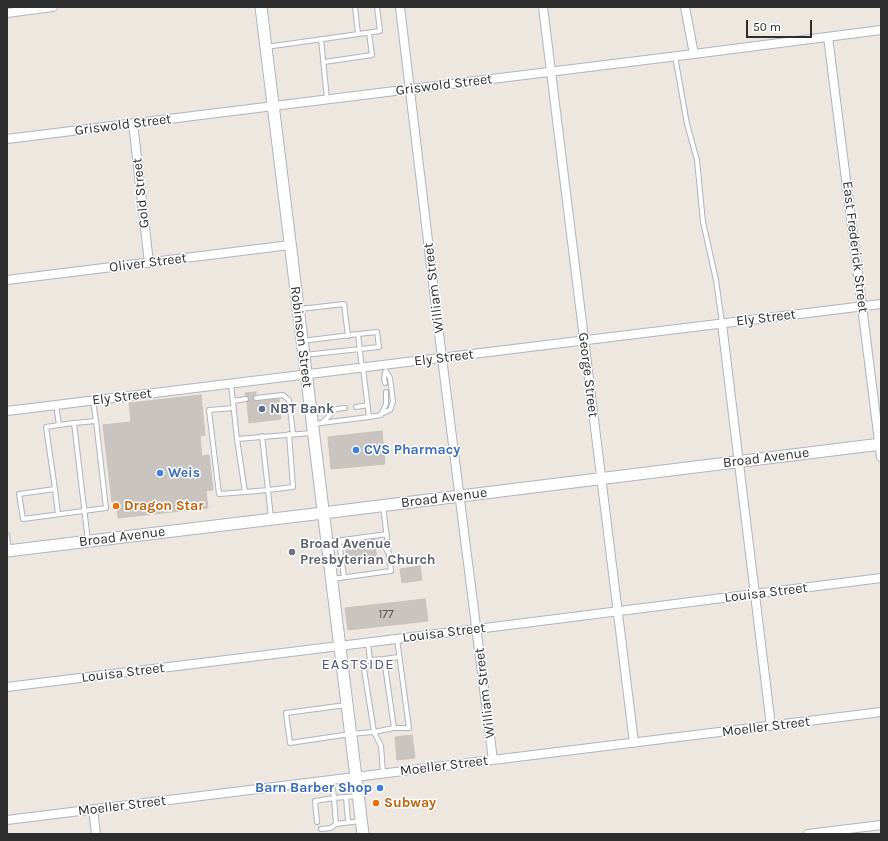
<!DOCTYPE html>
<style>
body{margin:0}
#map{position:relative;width:888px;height:841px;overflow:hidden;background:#eee7df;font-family:Karla,sans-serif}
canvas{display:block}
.frame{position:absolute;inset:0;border:8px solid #2d2d2d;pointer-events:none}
.scale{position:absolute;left:746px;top:20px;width:66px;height:18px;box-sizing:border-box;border:2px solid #2d2d2d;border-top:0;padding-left:5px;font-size:12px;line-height:14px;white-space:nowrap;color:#2d2d2d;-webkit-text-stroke:3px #fff;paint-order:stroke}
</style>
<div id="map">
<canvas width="888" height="841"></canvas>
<div class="frame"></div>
<div class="scale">50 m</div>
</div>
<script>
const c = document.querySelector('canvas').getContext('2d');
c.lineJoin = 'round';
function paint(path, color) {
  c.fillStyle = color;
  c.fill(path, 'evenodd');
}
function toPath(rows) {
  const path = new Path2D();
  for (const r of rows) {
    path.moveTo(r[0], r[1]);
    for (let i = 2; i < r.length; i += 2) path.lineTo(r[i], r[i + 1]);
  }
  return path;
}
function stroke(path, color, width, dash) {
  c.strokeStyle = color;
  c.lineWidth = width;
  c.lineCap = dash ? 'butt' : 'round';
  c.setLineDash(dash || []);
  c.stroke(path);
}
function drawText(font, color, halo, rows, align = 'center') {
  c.font = font + ' Karla,sans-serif';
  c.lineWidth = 3;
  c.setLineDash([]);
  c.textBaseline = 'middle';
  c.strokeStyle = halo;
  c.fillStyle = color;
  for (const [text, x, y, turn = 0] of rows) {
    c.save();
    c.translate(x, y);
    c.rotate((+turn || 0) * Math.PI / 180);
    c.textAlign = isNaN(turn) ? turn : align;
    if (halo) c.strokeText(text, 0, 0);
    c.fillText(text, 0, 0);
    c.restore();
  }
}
const building = toPath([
 [256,392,256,394,254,395,253,398,255,401,279,399,281,419,249,423,247,402,248,401,249,399,248,397,246,396,245,393,256,392],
 [201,395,205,435,200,436,202,456,209,455,213,490,206,491,208,508,118,518,116,502,112,502,103,425,131,422,129,403,201,395],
 [382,431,385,464,331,469,328,437,382,431],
 [375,546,377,558,348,561,346,550,375,546],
 [420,566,422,580,402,583,400,569,420,566],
 [425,599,428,621,348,630,345,608,425,599],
 [412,735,415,758,397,760,395,737,412,735]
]);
const lane = toPath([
 [355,7,358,34],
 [321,39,327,99],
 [266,47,380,31,377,7],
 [675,56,687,124,697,160,703,222,716,280,722,323],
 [324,62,372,55,369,33],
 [300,309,344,304,348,336],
 [302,341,358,334,361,361,363,368,369,417],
 [304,355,379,347,377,332,358,334],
 [385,383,384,379,385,372],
 [231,384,237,439,312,433],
 [256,398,283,395,289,400,293,434],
 [233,401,246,399],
 [356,407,368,405],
 [234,408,209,410,219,494,245,492],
 [381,414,390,410,393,402,390,378,386,371],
 [323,422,336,409,345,408],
 [313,424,369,417,381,415,386,404,386,392],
 [59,425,74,423],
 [262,436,268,490,293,487,289,434],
 [237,439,245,492,268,490,271,518],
 [55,489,46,427,59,425,56,405],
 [58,514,55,489,19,494,23,519,106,508,96,421],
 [7,535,9,550],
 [341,540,347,545,374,542,382,543,385,547,387,551],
 [88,541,74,423,96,421,93,401],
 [339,541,344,577],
 [328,542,387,534],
 [332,579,391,571,383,506],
 [397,639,409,728,394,728,374,732,363,663,370,660,384,659,399,657],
 [368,643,370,660],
 [384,659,394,728],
 [346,705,286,713,290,743,350,734,374,732,381,746,383,773],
 [358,796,334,798,336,824,360,821],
 [346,797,348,822],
 [317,822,315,801,334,798,332,780],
 [321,829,331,828,336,824]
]);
const street = toPath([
 [400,7,442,358,493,760],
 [543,7,634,743],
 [685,7,694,54],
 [7,13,53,7],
 [828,37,881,457],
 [133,123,149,263],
 [7,139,694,54,881,30],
 [7,280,290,245],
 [722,324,771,726],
 [7,411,881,304],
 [7,687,477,629,881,578],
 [93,809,96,834],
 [7,820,881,712],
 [808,834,881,825]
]);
const secondary = toPath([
 [261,7,363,834],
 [7,551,323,513,881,444]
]);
const markers = [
 [262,409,4,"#5c6f8a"],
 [356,450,4,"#3f7fe0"],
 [160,473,4,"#3f7fe0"],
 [116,506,4,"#e8710a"],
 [292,552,4,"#6b7280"],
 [380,788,4,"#3f7fe0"],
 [376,803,4,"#e8710a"]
];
const numberNames = [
 ["177",386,615]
];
const streetNames = [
 ["Griswold Street",444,85,-7],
 ["Griswold Street",123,125,-7],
 ["Gold Street",141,193,-96],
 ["East Frederick Street",855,247,83],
 ["Oliver Street",148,263,-7],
 ["William Street",434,288,-97],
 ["Ely Street",766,318,-7],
 ["Robinson Street",301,337,83],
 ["Ely Street",444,358,-7],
 ["George Street",588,375,83],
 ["Ely Street",122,397,-7],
 ["Broad Avenue",766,458,-7],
 ["Broad Avenue",444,498,-7],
 ["Broad Avenue",122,537,-7],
 ["Louisa Street",766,593,-7],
 ["Louisa Street",444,633,-7],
 ["Louisa Street",123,673,-7],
 ["William Street",485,693,-97],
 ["Moeller Street",766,727,-7],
 ["Moeller Street",444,766,-7],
 ["Moeller Street",122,806,-7]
];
const serviceNames = [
 ["NBT Bank",270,409]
];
const shopNames = [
 ["CVS Pharmacy",364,450],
 ["Weis",168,473],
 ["Barn Barber Shop",372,788,"right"]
];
const foodNames = [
 ["Dragon Star",124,506],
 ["Subway",384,803]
];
const worshipNames = [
 ["Broad Avenue",300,544],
 ["Presbyterian Church",300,560]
];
const neighbourhoodNames = [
 ["EASTSIDE",358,665]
];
paint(building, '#c9c4bf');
stroke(building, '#c9c2b9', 1);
stroke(lane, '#b0b3bd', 6);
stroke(street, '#b0b3bd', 10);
stroke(secondary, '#b0b3bd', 13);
stroke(lane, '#fff', 4);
stroke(street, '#fff', 8);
stroke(secondary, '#fff', 11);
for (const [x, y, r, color] of markers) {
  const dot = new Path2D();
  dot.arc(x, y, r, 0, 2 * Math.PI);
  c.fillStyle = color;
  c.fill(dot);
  stroke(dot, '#fff', 1.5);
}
drawText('12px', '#545352', null, numberNames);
drawText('14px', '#2d2d2d', '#fff', streetNames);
drawText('bold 14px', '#4e5e75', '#fff', serviceNames, 'left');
drawText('bold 14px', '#366cbe', '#fff', shopNames, 'left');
drawText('bold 14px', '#c56008', '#fff', foodNames, 'left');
drawText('bold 14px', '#5b616d', '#fff', worshipNames, 'left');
c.letterSpacing = '1px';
drawText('15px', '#4d597d', '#fff', neighbourhoodNames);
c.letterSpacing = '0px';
</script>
